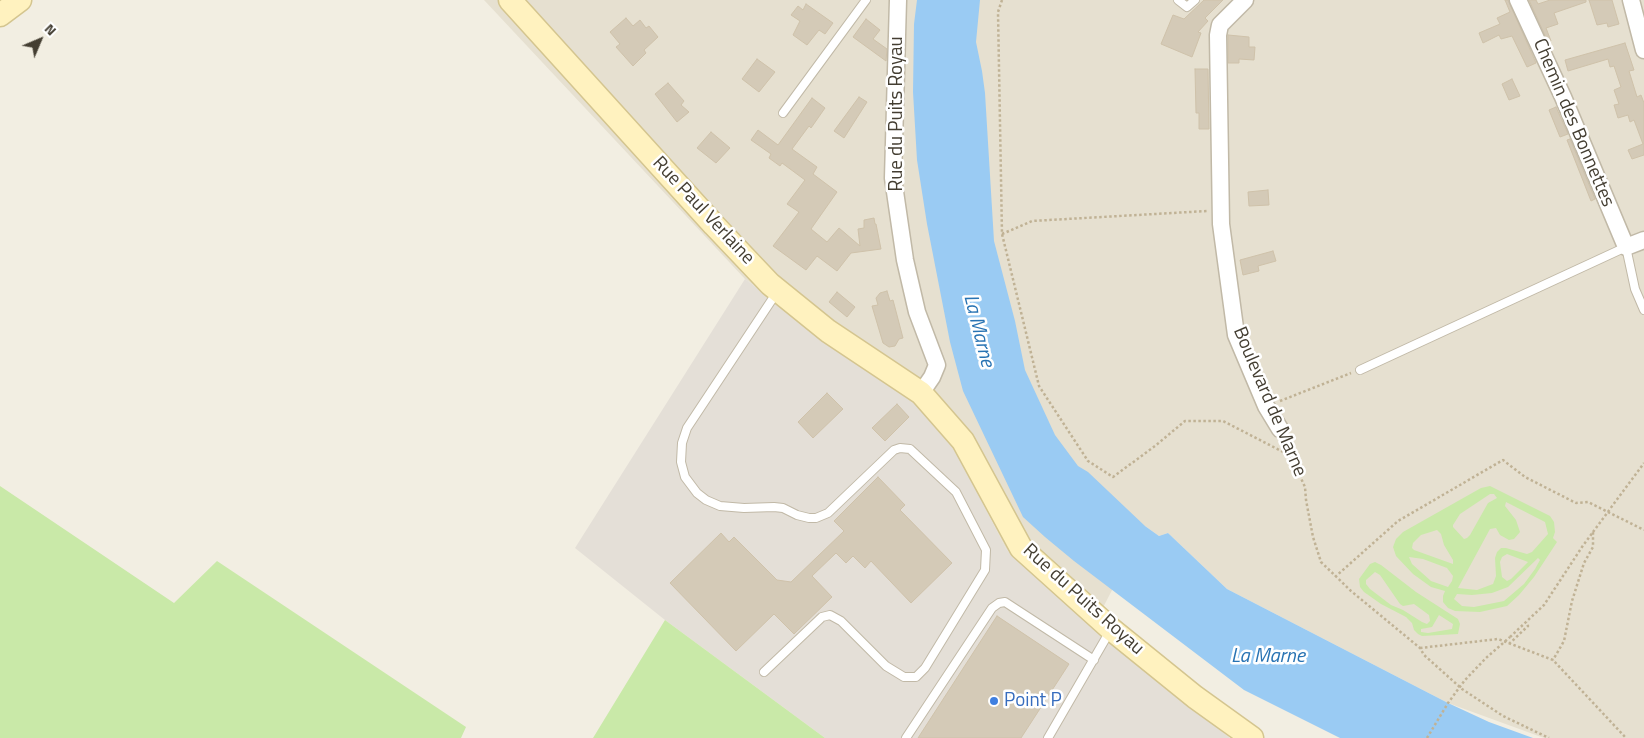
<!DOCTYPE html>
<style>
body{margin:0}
#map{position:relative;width:1644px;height:738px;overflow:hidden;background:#f2eee2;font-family:"Titillium Web",sans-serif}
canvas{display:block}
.north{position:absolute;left:15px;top:15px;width:50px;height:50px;-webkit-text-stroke:4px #fff;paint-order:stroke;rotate:45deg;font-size:14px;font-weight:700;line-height:20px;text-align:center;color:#443e32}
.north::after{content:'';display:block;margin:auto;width:18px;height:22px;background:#443e32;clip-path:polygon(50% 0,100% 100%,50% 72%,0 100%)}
</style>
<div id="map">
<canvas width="1644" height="738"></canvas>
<div class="north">N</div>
</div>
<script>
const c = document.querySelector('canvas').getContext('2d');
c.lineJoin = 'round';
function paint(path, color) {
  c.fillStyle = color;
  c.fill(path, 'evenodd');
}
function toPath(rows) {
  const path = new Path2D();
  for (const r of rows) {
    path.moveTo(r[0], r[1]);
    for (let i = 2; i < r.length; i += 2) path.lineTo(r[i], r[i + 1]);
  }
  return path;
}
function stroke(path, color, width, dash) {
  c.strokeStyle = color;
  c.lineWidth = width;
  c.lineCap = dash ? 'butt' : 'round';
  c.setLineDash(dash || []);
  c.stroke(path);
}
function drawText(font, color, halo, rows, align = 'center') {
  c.font = font + ' "Titillium Web",sans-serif';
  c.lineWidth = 5;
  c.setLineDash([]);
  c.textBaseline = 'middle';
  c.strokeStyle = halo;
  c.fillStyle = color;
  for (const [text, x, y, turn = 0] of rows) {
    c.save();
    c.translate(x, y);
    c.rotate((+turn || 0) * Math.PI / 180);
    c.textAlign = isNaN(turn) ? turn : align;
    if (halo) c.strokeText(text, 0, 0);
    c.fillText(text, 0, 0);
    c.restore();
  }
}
const residential = toPath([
 [484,0,1644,0,1644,738,1544,738,1448,703,1227,589,1168,533,1159,536,1145,526,1093,627,1006,549,943,426,745,279]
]);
const industrial = toPath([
 [745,279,944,426,1006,549,1093,627,1230,738,825,738,665,620,575,548]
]);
const green = toPath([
 [0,486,174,603,217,561,466,727,461,738,0,738],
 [1490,486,1550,516,1554,522,1555,532,1553,538,1557,542,1534,577,1519,595,1507,606,1480,612,1455,611,1448,608,1443,602,1443,596,1445,591,1431,587,1413,574,1396,556,1393,547,1396,539,1403,532,1481,488],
 [1490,494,1494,494,1497,498,1488,503,1470,535,1467,538,1464,539,1453,527,1453,525,1460,514],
 [1506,502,1545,522,1548,534,1532,552,1527,554,1506,548,1501,548,1497,552,1495,558,1496,576,1493,584,1477,590,1458,588,1490,529,1496,528,1500,535,1509,540,1514,539,1520,532,1516,520,1505,506],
 [1437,530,1441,534,1444,545,1453,560,1453,564,1414,550,1412,548,1413,543,1421,535],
 [1507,554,1528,562,1511,579,1507,581,1502,577,1500,562,1502,557],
 [1409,557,1423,559,1447,568,1453,576,1452,581,1448,587,1431,581,1412,564],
 [1538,558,1540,560,1535,569,1524,584,1504,601,1474,607,1462,606,1454,599,1457,594,1472,595,1492,593,1508,587],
 [1375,562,1381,565,1416,592,1458,619,1460,624,1458,634,1422,636,1418,634,1414,630,1412,623,1406,617,1381,604,1364,592,1360,587,1359,579,1370,564],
 [1375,572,1380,575,1400,604,1403,606,1414,604,1429,615,1430,621,1427,624,1422,622,1403,610,1391,605,1370,589,1366,584,1366,580],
 [1439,615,1453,624,1452,629,1428,633,1421,632,1421,629,1432,627],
 [665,620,825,738,593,738]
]);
const water = toPath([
 [917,0,980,0,976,42,982,71,985,93,994,241,1015,321,1025,370,1055,435,1078,466,1088,472,1145,526,1159,536,1168,533,1227,589,1448,703,1489,722,1533,738,1340,738,1244,690,1074,561,1045,537,1023,517,963,391,950,342,927,224,917,160,913,92,914,24]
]);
const building = toPath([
 [1204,0,1223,0,1205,18,1208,21,1198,32,1201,33,1192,57,1161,44,1173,15,1184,19,1204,0],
 [1505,0,1508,0,1536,63,1527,67,1512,36,1501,39,1499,35,1483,43,1479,33,1500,24,1497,18,1510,12,1505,0],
 [1529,0,1536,0,1538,4,1550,0,1586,0,1586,2,1554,13,1558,24,1546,28,1551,41,1548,42,1529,0],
 [1589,0,1612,0,1619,24,1608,27,1607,23,1597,25,1589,0],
 [806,4,833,23,825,34,819,30,807,45,793,35,800,21,791,15,798,6,803,10,806,4],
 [626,18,633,26,640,20,646,28,649,26,658,37,644,50,646,53,633,66,616,47,620,44,610,32,626,18],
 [866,19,880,30,873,39,887,49,886,61,853,37,866,19],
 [1228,35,1249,37,1249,47,1255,47,1254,60,1239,59,1239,63,1228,63,1228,35],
 [1625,43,1634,70,1629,71,1637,97,1641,95,1644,103,1644,155,1632,159,1628,150,1643,144,1634,120,1630,122,1628,115,1618,118,1614,105,1619,104,1614,90,1621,87,1614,66,1610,67,1608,59,1568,71,1565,60,1625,43],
 [757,59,775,72,759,92,742,79,757,59],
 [1195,69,1208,69,1209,129,1199,129,1199,113,1196,113,1195,69],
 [1512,79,1520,96,1509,100,1502,84,1512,79],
 [668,83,684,101,681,105,689,112,677,122,655,94,668,83],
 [859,97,867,102,844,138,834,131,859,97],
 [812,98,825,108,811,128,809,126,792,149,817,167,813,174,837,192,811,229,827,242,839,228,860,246,858,229,864,228,864,220,874,218,875,224,876,224,881,249,851,253,837,271,817,256,806,270,773,246,799,212,787,204,805,180,782,163,780,166,769,158,771,154,751,140,758,130,778,145,812,98],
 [1556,107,1568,134,1560,137,1549,110,1556,107],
 [711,132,730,148,716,163,697,148,711,132],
 [1570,139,1595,199,1591,201,1567,140,1570,139],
 [1268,190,1269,205,1249,206,1248,192,1268,190],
 [1273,251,1276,261,1258,266,1259,271,1243,275,1240,260,1273,251],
 [887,291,890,301,893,300,903,338,899,339,895,346,889,347,883,343,872,306,878,305,876,298,880,293,887,291],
 [837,292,855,307,847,317,829,302,837,292],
 [827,393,843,409,813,438,798,422,827,393],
 [897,404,909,417,885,441,872,428,897,404],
 [878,477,905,505,900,510,952,563,911,603,871,561,865,568,853,556,846,563,836,553,812,576,832,597,794,634,774,614,736,651,670,583,721,533,729,542,734,537,777,580,791,582,844,531,834,521,878,477],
 [997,616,1069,664,1021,738,918,738,997,616]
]);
const path = toPath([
 [1002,0,998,12,1002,234,1039,386,1088,461,1113,477,1155,446,1185,421,1223,421,1289,455],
 [1002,234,1032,221,1207,211],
 [1280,401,1351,373],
 [1285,443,1305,487,1306,500,1313,537,1321,562,1351,591,1420,648,1424,655,1462,689,1503,716,1549,738],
 [1593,532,1644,463],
 [1335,577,1398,521,1503,460,1525,477,1576,503,1588,502,1644,530],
 [1510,637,1544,605,1582,547,1593,532,1593,547,1584,563,1572,601,1564,641,1553,660],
 [1509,644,1528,626,1527,622],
 [1420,648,1498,639,1553,660,1626,738]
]);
const lane = toPath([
 [1178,0,1187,7,1195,0],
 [783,113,866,0],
 [1360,370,1626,247,1635,289,1644,310],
 [764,672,822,617,830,615,841,621,886,666,904,677,916,677,925,668,985,570,986,550,956,492,910,449,900,448,894,450,828,513,816,518,809,518,797,515,783,508,774,507,744,508,720,506,706,500,697,493,685,477,681,462,682,443,687,428,777,292],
 [906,738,992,608,999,603,1005,602,1094,660],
 [1048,738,1110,631]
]);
const street = toPath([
 [898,0,893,178,905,260,917,312,937,365,932,377,921,393],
 [1245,0,1220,25,1218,35,1221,224,1236,335,1266,406,1280,429],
 [1518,0,1563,97,1626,247,1644,240],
 [1631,0,1644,50]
]);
const secondary = toPath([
 [510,0,714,225,770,284,828,331,921,393,963,441,1021,548,1111,629,1195,697,1252,738],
 [0,15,20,0]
]);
const pathBridge = toPath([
 [1427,738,1448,703,1465,680,1486,658,1510,637]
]);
const markers = [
 [994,701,5,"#3f7fe0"]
];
const streetNames = [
 ["Rue du Puits Royau",897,114,-90],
 ["Chemin des Bonnettes",1573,123,67],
 ["Rue Paul Verlaine",703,211,47],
 ["Boulevard de Marne",1269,402,67],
 ["Rue du Puits Royau",1083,600,42]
];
const shopNames = [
 ["Point P",1004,701]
];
const waterNames = [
 ["La Marne",978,331,76],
 ["La Marne",1268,657]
];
paint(residential, '#e6e0d0');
paint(industrial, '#e4dfd7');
paint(green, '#c9e9a8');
paint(water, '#9acbf3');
paint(building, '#d4cab7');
stroke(building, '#cfc2aa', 1);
stroke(lane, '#c1b9a7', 10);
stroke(street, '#c1b9a7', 19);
stroke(secondary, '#d4c58f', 25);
stroke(path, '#c0b295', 2.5, [2.5, 2.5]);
stroke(lane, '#fff', 8);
stroke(street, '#fff', 16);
stroke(secondary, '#fff2bf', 22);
stroke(pathBridge, '#c0b295', 2.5, [2.5, 2.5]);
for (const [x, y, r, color] of markers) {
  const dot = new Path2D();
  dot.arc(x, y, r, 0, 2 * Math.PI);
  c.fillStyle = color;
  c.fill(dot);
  stroke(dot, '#fff', 2);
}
drawText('19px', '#443e32', '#fff', streetNames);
drawText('19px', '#366cbe', '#fff', shopNames, 'left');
drawText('italic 20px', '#2873b3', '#fff', waterNames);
</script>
